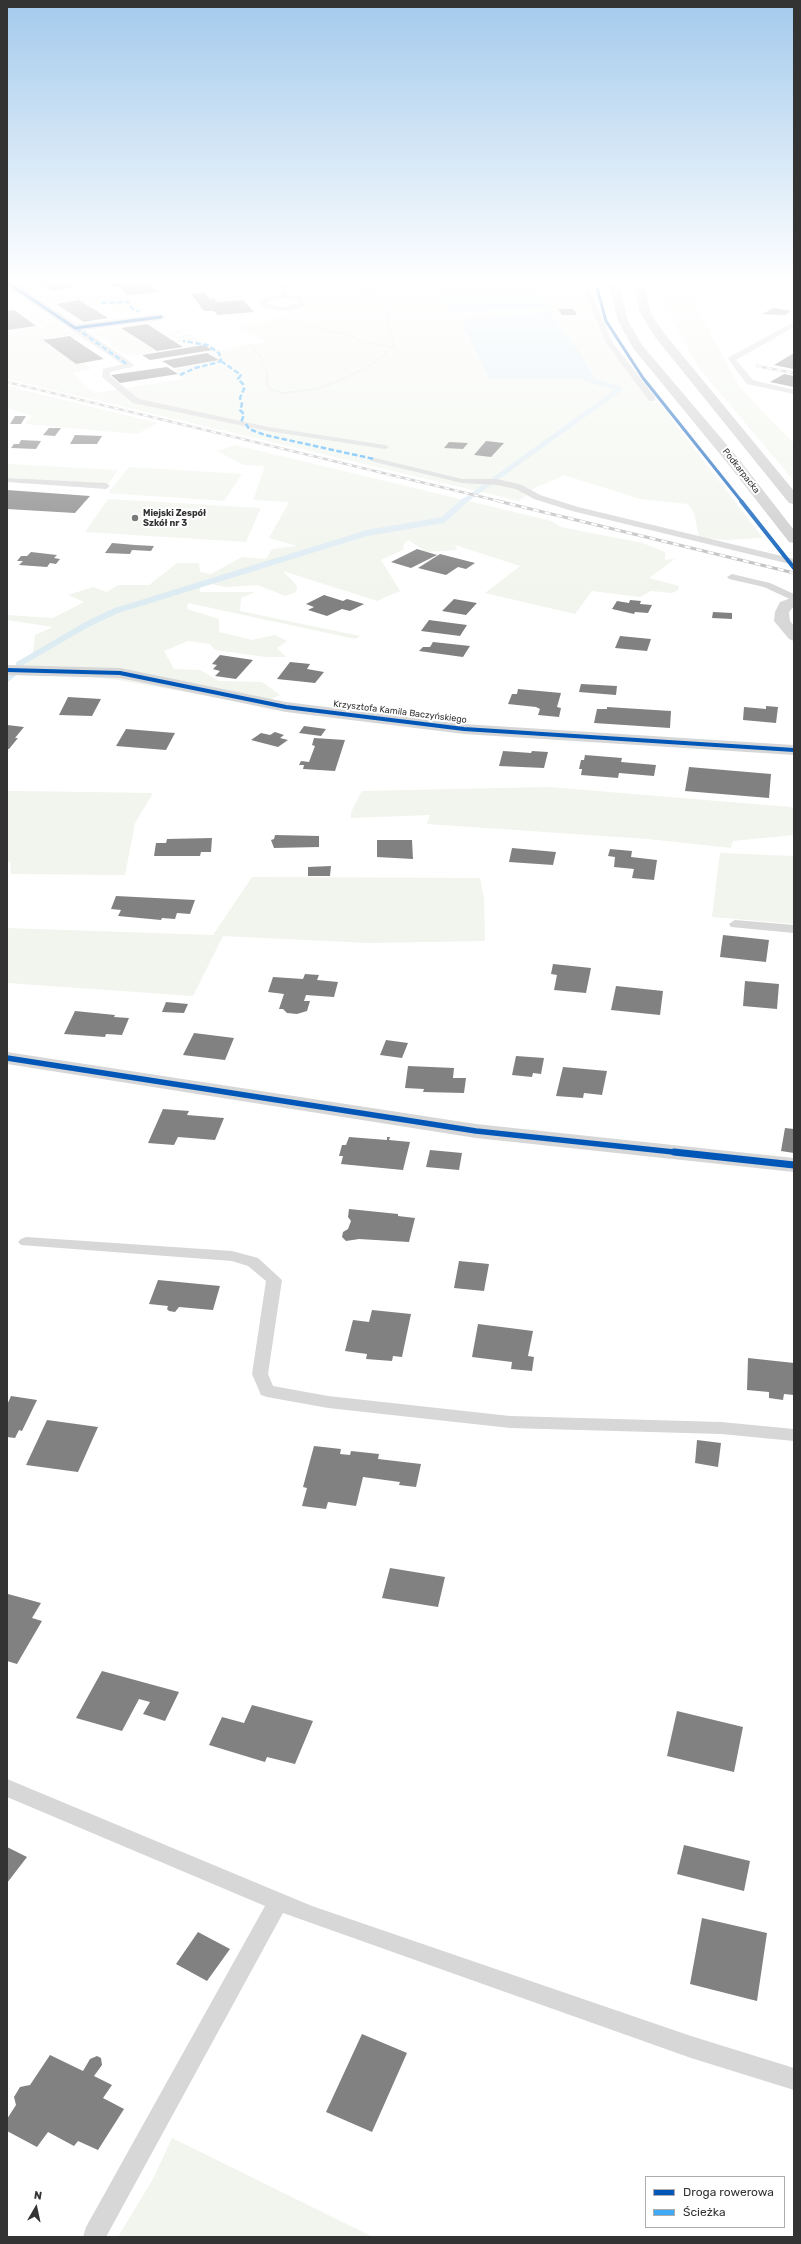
<!DOCTYPE html>
<meta charset="utf-8">
<style>
body{margin:0}
#map{position:relative;width:801px;height:2244px;overflow:hidden;background:#fff;font-family:Rubik,sans-serif}
canvas{display:block}
.frame{position:absolute;inset:0;border:8px solid #333;pointer-events:none}
.legend{position:absolute;left:645px;top:2176px;width:140px;height:52px;box-sizing:border-box;background:#fff;border:1px solid #adadad;margin:0;padding:5px 7px;list-style:none;font-size:12px;color:#333}
.legend li{display:flex;align-items:center;gap:8px;height:20px}
.legend b{width:20px;border:1px solid #adadad}
.north{position:absolute;left:16px;top:2188px;width:40px;height:40px;-webkit-text-stroke:3px #fff;paint-order:stroke;rotate:9deg;font-size:11px;font-weight:700;line-height:16px;text-align:center;color:#333}
.north::after{content:'';display:block;margin:auto;width:14px;height:18px;background:#333;clip-path:polygon(50% 0,100% 100%,50% 72%,0 100%)}
</style>
<div id="map">
<canvas width="801" height="2244"></canvas>
<div class="frame"></div>
<ul class="legend">
<li><b style="height:5px;background:#0057b8"></b>Droga rowerowa</li>
<li><b style="height:5px;background:#3fa9f5"></b>Ścieżka</li>
</ul>
<div class="north">N</div>
</div>
<script>
const c = document.querySelector('canvas').getContext('2d');
c.lineJoin = 'round';
function paint(path, color) {
  c.fillStyle = color;
  c.fill(path, 'evenodd');
}
function toPath(rows) {
  const path = new Path2D();
  for (const r of rows) {
    path.moveTo(r[0], r[1]);
    for (let i = 2; i < r.length; i += 2) path.lineTo(r[i], r[i + 1]);
  }
  return path;
}
function stroke(path, color, width, dash) {
  c.strokeStyle = color;
  c.lineWidth = width;
  c.lineCap = dash ? 'butt' : 'round';
  c.setLineDash(dash || []);
  c.stroke(path);
}
function drawText(font, color, halo, rows, align = 'center') {
  c.font = font + ' Rubik,sans-serif';
  c.lineWidth = 4;
  c.setLineDash([]);
  c.textBaseline = 'middle';
  c.strokeStyle = halo;
  c.fillStyle = color;
  for (const [text, x, y, turn = 0] of rows) {
    c.save();
    c.translate(x, y);
    c.rotate((+turn || 0) * Math.PI / 180);
    c.textAlign = isNaN(turn) ? turn : align;
    if (halo) c.strokeText(text, 0, 0);
    c.fillText(text, 0, 0);
    c.restore();
  }
}
const green = toPath([
 [16,283,39,283,52,291,35,293,39,297,100,291,88,283,101,283,149,311,120,314,92,296,81,298,90,297,99,303,89,304,80,298,47,303],
 [195,283,276,283,279,290,264,297,254,298,246,289,219,291,198,285],
 [290,283,578,283,587,297,599,330,648,401,659,403,763,538,726,540,699,538,694,513,688,504,640,499,564,475,535,488,519,501,7,379,7,331,10,333,45,327,27,314,41,312,67,329,44,338,69,330,81,338,76,339,70,335,42,340,49,348,53,348,76,364,85,363,91,369,73,373,84,385,95,393,183,379,174,369,220,360,208,352,195,353,214,349,205,343,186,341,198,339,183,340,179,337,193,335,221,350,265,342,237,326,258,323,299,311,311,303,294,293],
 [661,283,700,283,693,301,741,389,794,444,794,481,699,368,673,322,664,301],
 [70,300,55,304,84,323,108,319,111,321,79,324,48,304],
 [150,322,156,325,147,323,121,328,156,351,163,351,126,356,127,354,124,354,115,349,119,348,117,347,113,347,109,344,111,343,103,341,108,340,106,338,101,339,90,331],
 [7,386,158,423,137,434,25,424,32,416,7,408],
 [235,445,552,521,561,527,643,543,665,552,665,560,675,559,649,578,679,586,678,590,672,593,651,591,640,597,592,591,575,614,485,593,520,566,455,545,457,550,427,552,408,540,404,544,403,550,381,560,400,591,377,601,283,571,297,586,296,592,285,596,258,585,226,587,200,582,200,592,255,592,241,598,240,611,360,636,355,639,188,603,187,609,219,619,219,632,252,640,275,635,287,641,277,648,286,657,266,657,215,650,210,644,188,641,164,651,174,669,200,670,219,681,262,682,280,695,259,705,118,680,18,669,33,652,35,635,53,627,7,620,7,615,53,618,84,602,68,595,93,587,107,592,118,585,149,585,177,563,199,563,200,572,211,574,242,557,266,559,272,549,297,546,269,538,289,502,253,500,265,466,244,465,217,451],
 [7,464,118,470,108,484,9,478,7,477],
 [129,467,242,474,224,501,108,493],
 [108,499,261,508,246,542,85,532],
 [549,787,790,807,794,809,794,835,733,841,731,848,648,839,427,824,430,815,351,818,351,812,362,791],
 [7,791,18,791,153,793,135,823,125,875,11,874,10,862,7,862],
 [720,853,794,856,794,924,712,917],
 [252,877,480,878,484,899,485,941,369,943,223,936,193,996,7,983,7,928,213,935],
 [172,2138,373,2237,118,2237,153,2179]
]);
const water = toPath([
 [434,283,532,283,545,306,535,309,450,311],
 [539,313,550,313,576,347,595,378,495,379,489,378,469,337,462,328,467,325,463,321,464,319]
]);
const streamFar1 = toPath([
 [534,301,545,306,550,313,544,323],
 [463,502,620,389,587,379,577,372]
]);
const stream = toPath([
 [19,664,86,625,115,611,367,533,443,520,464,501],
 [7,679,13,674]
]);
const building = toPath([
 [40,283,67,283,74,287,53,291],
 [112,283,151,283,158,292,127,295,121,287,115,287],
 [205,293,210,299,214,298,217,302,243,300,254,312,218,315,214,311,204,311,191,294],
 [79,300,100,313,108,318,84,322,56,304],
 [774,308,791,311,785,315,762,314],
 [558,309,573,309,577,315,562,315],
 [14,310,20,314,36,326,8,330,7,311],
 [147,324,175,342,183,347,157,351,121,328],
 [70,336,75,340,104,359,76,364,43,340],
 [204,345,212,350,150,360,142,355],
 [207,353,219,360,174,368,162,361],
 [794,353,794,369,774,365],
 [167,367,178,374,120,383,111,375],
 [784,374,794,376,794,387,770,382],
 [15,416,26,416,21,424,10,424],
 [49,428,61,428,55,436,43,435],
 [75,435,102,436,97,444,70,444],
 [21,440,41,441,36,449,11,448,14,444,19,444],
 [486,441,504,443,491,457,474,455],
 [449,442,468,443,463,449,444,448],
 [7,490,90,496,75,513,7,509],
 [112,543,135,545,154,546,151,551,132,550,130,554,105,553],
 [417,549,437,555,411,568,391,562],
 [31,552,57,555,54,558,60,559,56,564,50,563,47,567,19,565,23,561,17,561,21,556,27,556],
 [440,554,475,563,466,569,458,567,446,575,418,568],
 [324,595,343,601,347,599,364,604,350,611,342,609,327,616,308,610,314,607,306,604],
 [454,599,477,603,466,615,442,611],
 [630,600,641,601,640,604,652,605,648,613,635,612,634,614,612,609,617,601,629,603],
 [713,612,732,613,732,619,712,618],
 [429,620,467,625,460,636,421,631],
 [620,636,651,639,647,651,615,648],
 [433,642,470,646,463,657,419,651,423,647,430,647],
 [220,655,253,660,236,679,215,676,220,671,213,669,217,665,212,664],
 [290,662,310,664,307,669,324,672,315,683,277,679],
 [581,684,617,686,616,695,579,692],
 [518,689,561,693,557,707,561,708,559,717,538,715,540,709,536,707,508,704,512,694,517,694],
 [68,697,101,699,92,716,59,715],
 [766,706,778,707,776,723,743,720,744,707,766,709],
 [607,707,671,711,670,728,594,723,597,709,607,709],
 [7,725,24,727,15,738,18,738,9,749,7,749],
 [304,726,326,729,321,736,299,733],
 [126,729,175,733,166,750,116,746],
 [275,732,284,735,280,738,288,740,278,747,251,740,261,733,270,735],
 [314,738,345,740,335,771,303,769,304,765,299,765,301,761,309,762,315,746,312,745],
 [503,751,531,753,532,751,548,752,544,768,499,766],
 [585,755,622,758,621,762,656,765,654,776,619,773,618,778,581,775,582,769,579,769,581,760,584,760],
 [689,767,771,774,769,798,685,791],
 [275,835,319,836,319,847,274,848,271,840,274,839],
 [212,838,211,852,201,852,200,856,154,856,156,843,166,843,167,839],
 [377,840,412,840,413,859,377,857],
 [512,848,556,852,553,865,509,862],
 [610,849,632,851,631,857,657,860,654,880,632,878,634,869,614,867,615,857,608,856],
 [331,866,330,876,308,876,308,867],
 [116,896,195,900,190,914,177,913,175,919,162,918,161,920,118,916,121,910,111,909],
 [723,935,769,940,766,962,720,957],
 [553,964,591,968,586,993,554,990,557,975,551,974],
 [305,974,319,975,317,980,338,982,334,997,306,995,304,1001,310,1001,307,1011,297,1014,287,1013,283,1009,279,1009,284,994,268,992,273,977,303,979],
 [745,981,779,984,777,1009,743,1006],
 [616,986,663,991,660,1015,611,1010],
 [166,1002,188,1004,184,1013,162,1012],
 [75,1011,115,1015,114,1017,129,1018,122,1035,106,1034,105,1037,64,1034],
 [194,1033,234,1038,225,1060,183,1055],
 [386,1040,408,1043,402,1058,380,1055],
 [516,1056,544,1058,541,1074,533,1073,532,1077,512,1075],
 [408,1066,454,1068,453,1078,466,1078,464,1093,423,1092,424,1089,405,1088],
 [563,1067,607,1071,602,1095,584,1093,583,1098,556,1096],
 [163,1109,189,1111,187,1115,224,1118,215,1140,178,1137,174,1145,148,1143],
 [785,1128,794,1129,794,1153,781,1151],
 [349,1137,387,1140,387,1137,390,1137,389,1140,410,1142,403,1170,341,1164,343,1156,339,1156,342,1145,346,1145],
 [430,1150,462,1153,459,1170,426,1167],
 [349,1209,398,1214,398,1216,415,1218,409,1242,359,1239,346,1241,342,1237,343,1232,348,1229,351,1221,348,1217],
 [459,1261,489,1264,484,1291,454,1288],
 [158,1280,220,1286,213,1310,179,1307,175,1312,169,1311,167,1309,168,1306,149,1304],
 [372,1310,411,1314,402,1357,393,1356,392,1361,366,1359,367,1354,345,1351,353,1320,369,1322],
 [478,1324,533,1331,528,1356,534,1357,532,1371,511,1369,512,1362,472,1357],
 [748,1358,794,1363,794,1395,784,1394,783,1400,769,1398,769,1392,747,1390],
 [11,1396,37,1400,22,1431,19,1430,15,1438,7,1437,7,1405],
 [47,1420,98,1427,78,1472,26,1465],
 [697,1440,721,1443,718,1467,695,1463],
 [314,1446,341,1449,340,1454,350,1455,351,1451,379,1454,378,1459,421,1464,416,1487,399,1485,400,1482,363,1477,356,1506,328,1502,326,1509,302,1506,307,1488,303,1487],
 [390,1568,445,1577,438,1607,382,1598],
 [8,1594,41,1603,32,1618,42,1621,17,1664,7,1661],
 [102,1671,179,1692,165,1721,143,1714,150,1702,139,1699,122,1731,76,1718],
 [252,1705,313,1721,295,1764,267,1757,265,1762,209,1745,222,1717,244,1723],
 [677,1711,743,1727,734,1772,667,1756],
 [684,1845,750,1861,744,1891,677,1874],
 [7,1847,27,1857,7,1883],
 [702,1918,767,1933,757,2001,690,1984],
 [198,1932,230,1949,207,1981,176,1964],
 [362,2034,407,2053,372,2132,326,2112],
 [50,2055,83,2071,90,2059,97,2056,101,2058,102,2065,94,2076,112,2085,103,2098,124,2109,98,2150,78,2141,74,2146,48,2132,37,2147,7,2131,7,2119,16,2105,14,2097,20,2087,30,2085]
]);
const path = toPath([
 [368,283,376,294],
 [68,284,70,283],
 [171,291,191,287,223,296,245,297],
 [176,295,211,292],
 [79,299,90,306],
 [71,300,91,297,103,304],
 [89,304,96,304],
 [302,324,345,334,364,342,392,347],
 [11,331,39,327],
 [169,333,188,345],
 [172,333,181,332],
 [177,337,193,335],
 [175,342,195,339],
 [46,344,40,340,53,336],
 [250,345,262,358,261,365,267,371,267,385,272,390,283,393,316,389,346,378,373,364,394,346,385,307,376,294,319,299]
]);
const lane = toPath([
 [279,283,285,283,289,295,301,297,306,305,293,310,281,311,265,308,259,304,258,303,263,298,282,294,279,283],
 [280,298,297,300,300,303,281,307,265,303,280,298],
 [581,283,587,283,613,343,655,397,655,401,649,401,606,343,581,283],
 [794,322,794,327,736,360,753,380,794,390,794,394,747,384,728,359,729,357,794,322],
 [128,363,131,363,131,367,110,372,110,376,139,399,268,427,385,445,389,447,385,449,268,431,133,403,102,377,103,369,128,363],
 [371,457,462,479,497,479,522,485,540,495,578,507,794,559,794,565,572,511,534,499,516,489,497,485,462,483,371,461,371,457],
 [7,478,106,483,110,486,106,489,7,482,7,478],
 [732,574,770,583,794,594,794,601,764,587,729,579,727,577,732,574],
 [735,920,794,925,794,933,731,927,729,924,735,920],
 [26,1237,232,1251,258,1258,282,1280,268,1374,273,1386,328,1396,510,1416,721,1422,794,1429,794,1441,721,1434,510,1428,328,1408,267,1397,261,1395,252,1374,266,1281,248,1266,232,1261,21,1245,18,1242,21,1239,26,1237],
 [7,1779,312,1906,691,2036,794,2068,794,2090,691,2058,283,1913,106,2237,83,2237,86,2227,265,1906,7,1797,7,1779]
]);
const street = toPath([
 [7,283,15,283,77,324,161,314,166,317,161,320,85,330,132,363,134,365,132,367,128,368,7,287,7,283],
 [794,597,794,606,789,612,790,621,794,626,794,641,789,639,774,621,775,612,780,602,794,597],
 [7,665,120,668,286,702,464,724,794,745,794,755,464,734,286,712,120,678,7,675,7,665],
 [7,1052,476,1124,794,1158,794,1172,476,1138,7,1064,7,1052]
]);
const primary = toPath([
 [609,283,619,283,628,321,642,345,738,458,794,530,794,543,789,542,728,464,633,348,618,321,609,283],
 [634,283,644,283,650,312,664,333,794,491,794,504,789,503,655,337,640,312,634,283]
]);
const railFar1 = toPath([
 [757,366,794,373],
 [7,382,503,502]
]);
const rail = toPath([
 [498,501,794,573]
]);
const quiet = toPath([
 [101,303,129,302,131,307,139,312],
 [76,328,128,365],
 [221,361,241,375,238,379,243,384,244,389,240,398,242,404,240,410,244,414,241,423],
 [180,375,195,368,219,362,221,359,219,353,207,345,183,341],
 [246,424,249,429,265,435,374,459]
]);
const cyclewayFar3 = toPath([
 [8,283,75,328,161,317],
 [597,288,606,321,643,378,742,502]
]);
const cyclewayFar2 = toPath([
 [741,501,794,568],
 [7,670,120,673,286,707,464,729,794,750]
]);
const cyclewayFar1 = toPath([
 [7,1058,476,1131,683,1153]
]);
const cycleway = toPath([
 [674,1152,794,1165]
]);
const markers = [
 [135,518,4,"#7a7a7a"]
];
const farStreetnames = [
 ["Podkarpacka",741,471,52],
 ["Krzysztofa Kamila Baczyńskiego",400,712,7]
];
const farPoinames = [
 ["Miejski Zespół",143,513],
 ["Szkół nr 3",143,523]
];
paint(green, '#f1f5ed');
paint(water, '#ddebf3');
stroke(streamFar1, '#ddebf3', 5);
stroke(stream, '#ddebf3', 6);
paint(building, '#818181');
stroke(path, '#d6d6d6', 1.5, [1, 1]);
paint(lane, '#d7d7d7');
paint(street, '#d7d7d7');
paint(primary, '#cacaca');
stroke(railFar1, '#bebebe', 2.5);
stroke(rail, '#bebebe', 3);
stroke(railFar1, '#fff', 1.5, [5]);
stroke(rail, '#fff', 2, [6]);
stroke(quiet, '#3fa9f5', 2.5, [5.5, 2.5]);
stroke(cyclewayFar3, '#0057b8', 3);
stroke(cyclewayFar2, '#0057b8', 4);
stroke(cyclewayFar1, '#0057b8', 5.5);
stroke(cycleway, '#0057b8', 7);
const sky = c.createLinearGradient(0, 0, 0, 597);
sky.addColorStop(0, '#a3caec');
sky.addColorStop(0.47, '#fff');
sky.addColorStop(1, '#ffffff00');
c.fillStyle = sky;
c.fillRect(0, 0, 801, 597);
for (const [x, y, r, color] of markers) {
  const dot = new Path2D();
  dot.arc(x, y, r, 0, 2 * Math.PI);
  c.fillStyle = color;
  c.fill(dot);
  stroke(dot, '#fff', 1.5);
}
drawText('9px', '#333', '#fff', farStreetnames);
drawText('bold 9px', '#333', '#fff', farPoinames, 'left');
</script>
